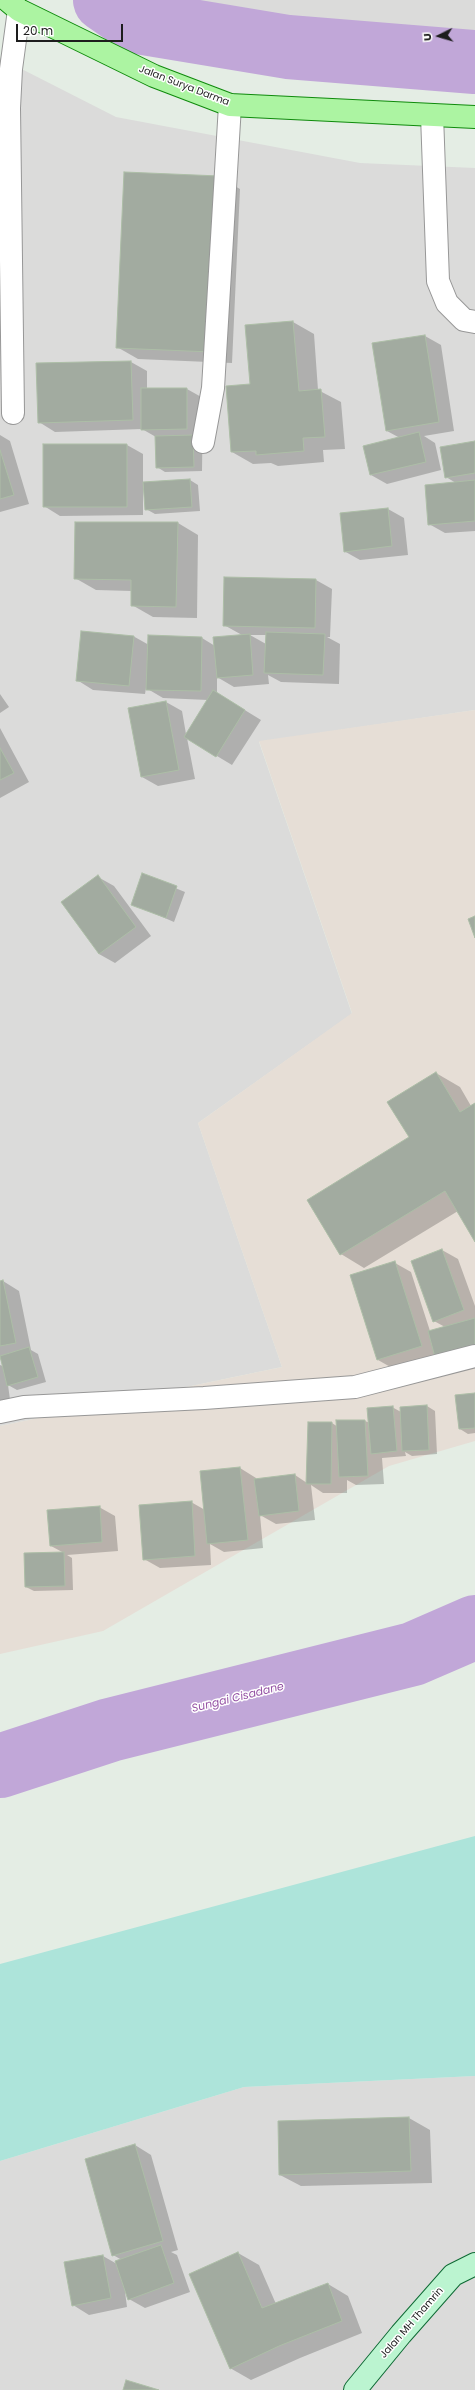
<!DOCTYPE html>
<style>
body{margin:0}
#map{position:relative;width:475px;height:2390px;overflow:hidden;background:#e4ede4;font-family:Poppins,sans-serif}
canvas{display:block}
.north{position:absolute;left:419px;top:16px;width:40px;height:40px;-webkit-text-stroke:3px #fff;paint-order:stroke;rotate:265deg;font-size:11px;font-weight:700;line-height:16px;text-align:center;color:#1d1d1d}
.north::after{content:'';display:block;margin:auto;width:14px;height:18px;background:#1d1d1d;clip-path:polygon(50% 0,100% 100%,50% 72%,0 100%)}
.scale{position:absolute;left:16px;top:24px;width:107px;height:18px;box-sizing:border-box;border:2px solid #1d1d1d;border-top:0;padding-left:5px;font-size:12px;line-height:14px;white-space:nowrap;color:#1d1d1d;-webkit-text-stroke:3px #fff;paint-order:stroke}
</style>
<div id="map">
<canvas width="475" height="2390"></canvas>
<div class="north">U</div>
<div class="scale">20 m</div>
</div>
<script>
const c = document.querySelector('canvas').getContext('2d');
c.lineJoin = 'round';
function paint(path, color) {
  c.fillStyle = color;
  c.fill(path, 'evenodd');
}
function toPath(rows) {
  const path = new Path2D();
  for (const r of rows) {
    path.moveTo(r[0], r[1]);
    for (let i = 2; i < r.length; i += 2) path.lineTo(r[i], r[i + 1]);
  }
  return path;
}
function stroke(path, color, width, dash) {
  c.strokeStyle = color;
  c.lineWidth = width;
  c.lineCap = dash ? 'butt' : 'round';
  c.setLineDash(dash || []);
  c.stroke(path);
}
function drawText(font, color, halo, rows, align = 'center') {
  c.font = font + ' Poppins,sans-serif';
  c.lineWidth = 3;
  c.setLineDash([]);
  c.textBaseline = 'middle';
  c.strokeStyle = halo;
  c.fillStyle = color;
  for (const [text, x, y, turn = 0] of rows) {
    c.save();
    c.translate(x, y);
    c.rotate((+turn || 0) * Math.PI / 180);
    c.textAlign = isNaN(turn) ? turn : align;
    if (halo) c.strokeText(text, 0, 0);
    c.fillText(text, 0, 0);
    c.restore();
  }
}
const residential = toPath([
 [136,0,475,0,475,48,369,47,168,20],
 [0,58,116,117,360,163,475,168,475,710,259,742,352,1014,198,1123,282,1367,0,1426],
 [475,2076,475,2390,0,2390,0,2161,244,2087]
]);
const industrial = toPath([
 [475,710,475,1441,389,1466,103,1631,0,1654,0,1426,282,1367,198,1123,352,1013,259,741]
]);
const grass = toPath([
 [475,1836,475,2076,244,2087,0,2161,0,1964]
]);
const shadow = toPath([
 [219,177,240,189,232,363,138,359,117,347],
 [293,322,314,334,318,390,341,402,345,449,323,450,324,462,278,466,271,463,253,464,232,452,251,385],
 [425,336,441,345,454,431,424,436,435,443,441,470,387,484,371,475,400,438,387,431],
 [131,362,147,371,147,389,187,389,203,398,202,471,165,472,157,467,156,437,142,429,55,432,39,422],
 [0,435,10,441,29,504,0,512],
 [475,442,475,531,445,533,429,524,456,483,446,477],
 [127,445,143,454,143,483,190,480,198,485,200,511,155,514,146,509,145,483,143,483,143,515,60,516,44,506],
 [388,509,404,518,408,555,360,560,344,551],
 [178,523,198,535,197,618,153,617,132,605,132,591,96,590,75,578],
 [316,580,332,589,330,637,327,637,340,644,339,684,281,682,268,675,269,684,234,687,217,677,217,693,261,720,232,765,187,738,195,779,158,786,142,777,166,702,182,711,186,734,208,700,163,698,146,688,145,694,93,690,77,680,133,636,149,645,202,638,215,646,242,635,224,625],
 [250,635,267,635,266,644],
 [0,694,9,707,0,713],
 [0,728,29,782,0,798],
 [143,875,185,892,174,922,132,904],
 [98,877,114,886,151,936,115,963,99,954],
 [436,1073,460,1087,471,1106,475,1104,475,1240,458,1211,364,1268,341,1254,410,1138],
 [442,1250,458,1259,475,1306,475,1364,394,1369,378,1360,352,1276,395,1263,411,1272,430,1331,445,1327,434,1321],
 [3,1281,19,1291,31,1350,38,1354,46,1382,17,1390,8,1385,11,1407,0,1408,0,1365,3,1366,0,1358,0,1282],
 [475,1394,475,1433,468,1434,460,1429],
 [427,1406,435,1411,437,1454,412,1456,405,1452,406,1456,382,1458,384,1484,356,1485,347,1480,347,1493,323,1493,311,1485,315,1520,276,1524,260,1515,263,1548,224,1552,210,1544,211,1565,160,1568,144,1559,191,1502,205,1510,240,1468,256,1478,256,1480,295,1475,307,1483,309,1423,332,1423,338,1427,338,1421,365,1421,370,1423,392,1407,401,1412],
 [99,1507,115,1516,118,1551,67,1555,72,1558,73,1590,34,1591,26,1587,64,1553,51,1546],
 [409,2118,430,2130,432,2183,301,2186,280,2175],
 [135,2145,151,2155,178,2250,171,2252,177,2255,190,2292,145,2308,129,2299,124,2284,127,2307,89,2315,73,2305,103,2256,117,2264,122,2260,113,2255],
 [238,2253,259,2265,276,2304,328,2284,348,2296,362,2333,300,2358,251,2380,230,2368]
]);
const river = toPath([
 [105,0,137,22,288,47,475,62],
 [0,1766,110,1730,413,1654,475,1627]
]);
const building = toPath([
 [124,172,219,176,212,352,116,348,124,172],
 [293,321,299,391,321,389,325,437,303,438,304,451,256,455,256,451,231,452,226,386,250,384,245,325,293,321],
 [425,335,439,422,386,431,372,343,425,335],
 [131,361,133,420,38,423,36,363,131,361],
 [141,388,187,388,187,429,141,430,141,388],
 [419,432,426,462,370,475,363,446,419,432],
 [193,435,194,467,156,468,155,436,193,435],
 [475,441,475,473,445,478,440,447,475,441],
 [43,444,127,444,127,507,43,507,43,444],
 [0,450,14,495,0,499,0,450],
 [190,479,192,507,145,510,143,482,190,479],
 [475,480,475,521,428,525,425,485,475,480],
 [388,508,392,546,344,552,340,513,388,508],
 [75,522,178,522,176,607,131,606,131,580,74,579,75,522],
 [224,577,316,579,315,628,223,626,224,577],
 [81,631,134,636,129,686,76,681,81,631],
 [266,632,325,634,323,675,264,673,266,632],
 [250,634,253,675,217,678,213,637,250,634],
 [148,635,202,637,201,691,146,690,148,635],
 [213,690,245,710,216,757,184,737,213,690],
 [166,701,179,770,141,777,128,708,166,701],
 [0,748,14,773,0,780,0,748],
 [142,873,177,886,166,918,131,905,142,873],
 [98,875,136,927,99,954,61,902,98,875],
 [475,916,475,938,468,919,475,916],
 [436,1072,460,1112,475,1103,475,1242,445,1191,340,1255,307,1200,409,1137,387,1102,436,1072],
 [442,1249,464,1310,433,1322,411,1261,442,1249],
 [395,1261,422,1346,377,1360,350,1275,395,1261],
 [3,1280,16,1343,0,1346,0,1281,3,1280],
 [475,1318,475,1350,436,1361,428,1331,475,1318],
 [29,1347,38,1377,7,1386,0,1356,29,1347],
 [475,1393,475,1428,459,1429,455,1395,475,1393],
 [427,1405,429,1450,402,1451,400,1407,427,1405],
 [393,1406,397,1451,371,1454,367,1408,393,1406],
 [336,1420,365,1420,368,1476,339,1477,336,1420],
 [308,1422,332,1422,331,1484,306,1484,308,1422],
 [240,1467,248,1540,207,1544,200,1471,240,1467],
 [295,1474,299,1511,259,1516,254,1479,295,1474],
 [192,1501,195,1556,143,1560,139,1505,192,1501],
 [100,1506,102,1542,50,1546,47,1510,100,1506],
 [64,1552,65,1586,25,1587,24,1553,64,1552],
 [409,2117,411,2171,279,2175,278,2121,409,2117],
 [135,2144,163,2241,112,2256,85,2159,135,2144],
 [161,2245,174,2283,128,2300,115,2261,161,2245],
 [238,2252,262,2308,328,2283,342,2321,279,2346,230,2369,189,2274,238,2252],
 [103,2255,111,2298,72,2306,64,2262,103,2255],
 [126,2380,159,2390,123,2390,126,2380]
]);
const street = toPath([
 [432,115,438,281,447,303,464,320,475,322],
 [13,413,9,108,11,69,19,10],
 [203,442,213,388,230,105],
 [0,1412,24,1407,204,1398,355,1387,475,1356]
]);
const secondary = toPath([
 [355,2390,401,2334,453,2275,475,2264]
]);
const primary = toPath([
 [7,0,19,10,154,76,230,105,475,117]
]);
const streetNames = [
 ["Jalan Surya Darma",184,86,21],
 ["Jalan MH Thamrin",412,2323,-49]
];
const waterNames = [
 ["Sungai Cisadane",238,1698,-14]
];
paint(residential, '#dbdbda');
paint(industrial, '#e6ded6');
paint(grass, '#ade4da');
paint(shadow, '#0003');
stroke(river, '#c1a7d8', 64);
paint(building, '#a2aba0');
stroke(building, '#adbea7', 1);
stroke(street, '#979797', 24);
stroke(secondary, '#0e6a34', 24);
stroke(primary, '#0f8a0c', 24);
stroke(street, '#fff', 22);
stroke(secondary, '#bbf4d0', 22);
stroke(primary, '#acf4a2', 22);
drawText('10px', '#1d1d1d', '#fff', streetNames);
drawText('italic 11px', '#9552a4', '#fff', waterNames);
</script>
